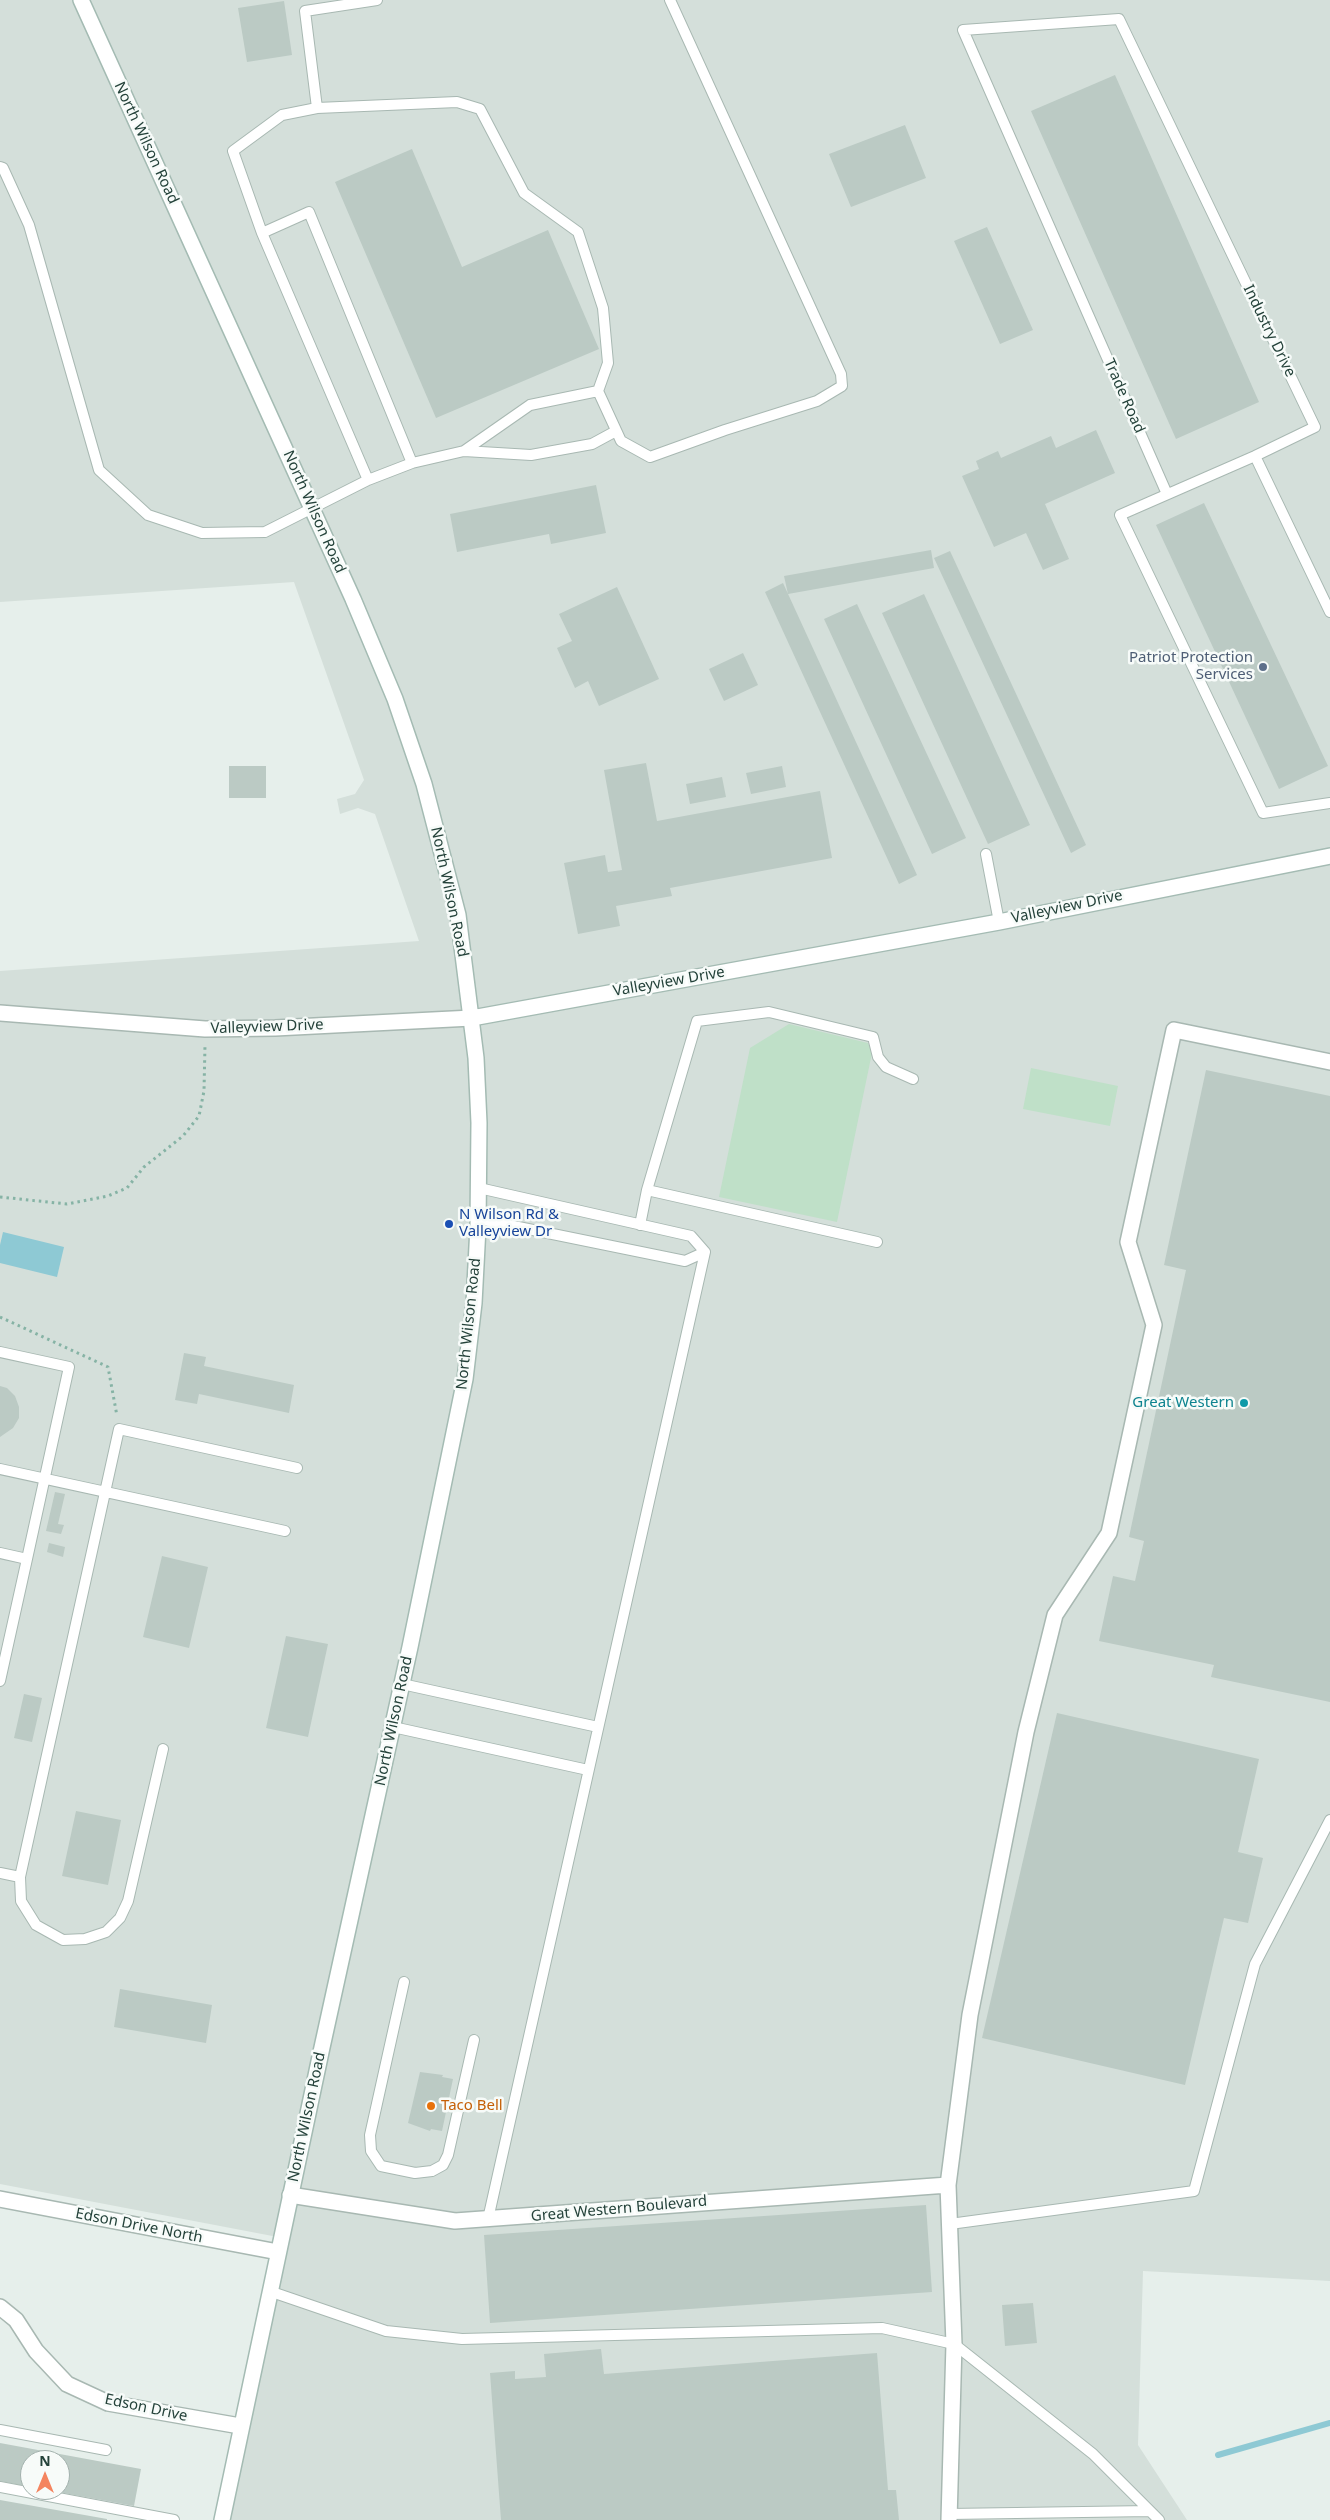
<!DOCTYPE html>
<style>
body{margin:0}
#map{position:relative;width:1330px;height:2520px;overflow:hidden;background:#e6efeb;font-family:"Noto Sans",sans-serif}
canvas{display:block}
.north{position:absolute;left:20px;top:2450px;width:50px;height:50px;box-sizing:border-box;background:#f7fbf9;border:1px solid #a3b1ad;border-radius:50%;rotate:0deg;font-size:14px;font-weight:700;line-height:20px;text-align:center;color:#24423a}
.north::after{content:'';display:block;margin:auto;width:18px;height:22px;background:#f4845f;clip-path:polygon(50% 0,100% 100%,50% 72%,0 100%)}
</style>
<div id="map">
<canvas width="1330" height="2520"></canvas>
<div class="north">N</div>
</div>
<script>
const c = document.querySelector('canvas').getContext('2d');
c.lineJoin = 'round';
function paint(path, color) {
  c.fillStyle = color;
  c.fill(path, 'evenodd');
}
function toPath(rows) {
  const path = new Path2D();
  for (const r of rows) {
    path.moveTo(r[0], r[1]);
    for (let i = 2; i < r.length; i += 2) path.lineTo(r[i], r[i + 1]);
  }
  return path;
}
function stroke(path, color, width, dash) {
  c.strokeStyle = color;
  c.lineWidth = width;
  c.lineCap = dash ? 'butt' : 'round';
  c.setLineDash(dash || []);
  c.stroke(path);
}
function drawText(font, color, halo, rows, align = 'center') {
  c.font = font + ' "Noto Sans",sans-serif';
  c.lineWidth = 5;
  c.setLineDash([]);
  c.textBaseline = 'middle';
  c.strokeStyle = halo;
  c.fillStyle = color;
  for (const [text, x, y, turn = 0] of rows) {
    c.save();
    c.translate(x, y);
    c.rotate((+turn || 0) * Math.PI / 180);
    c.textAlign = isNaN(turn) ? turn : align;
    if (halo) c.strokeText(text, 0, 0);
    c.fillText(text, 0, 0);
    c.restore();
  }
}
const built = toPath([
 [0,0,1330,0,1330,2281,1143,2271,1138,2445,1187,2520,226,2520,283,2238,0,2184,0,971,419,941,375,814,358,808,340,814,337,799,355,794,364,780,294,582,0,602]
]);
const green = toPath([
 [789,1024,868,1043,872,1053,837,1222,719,1197,750,1048],
 [1031,1068,1118,1086,1110,1126,1023,1109]
]);
const water = toPath([
 [3,1232,64,1247,57,1277,0,1263,0,1245]
]);
const stream = toPath([
 [1218,2455,1330,2423]
]);
const building = toPath([
 [284,1,292,55,247,62,238,8],
 [1115,75,1259,402,1176,439,1031,111],
 [905,125,926,178,851,207,829,154],
 [412,149,462,267,548,230,599,349,436,418,335,182],
 [987,227,1033,330,1000,344,954,241],
 [1096,430,1115,473,1045,504,1069,559,1043,570,1026,533,994,547,962,476,979,469,976,461,998,451,1001,458,1051,436,1056,448],
 [596,485,606,533,551,544,549,534,457,552,450,514],
 [1204,503,1328,766,1279,789,1156,525],
 [931,550,934,568,788,594,784,576],
 [950,551,1086,845,1071,853,934,558],
 [783,583,917,875,899,884,765,592],
 [617,587,659,679,599,706,588,681,575,688,557,648,572,641,559,614],
 [924,594,1030,825,988,844,882,613],
 [857,604,966,838,932,854,824,619],
 [743,653,758,685,724,701,709,669],
 [646,763,657,821,820,791,832,858,670,888,672,896,616,906,620,926,578,934,564,863,605,855,608,872,622,870,604,770],
 [229,766,266,766,266,798,229,798],
 [782,766,786,787,751,794,746,773],
 [722,777,726,797,690,804,686,784],
 [1206,1070,1330,1096,1330,1702,1211,1677,1214,1665,1099,1641,1113,1576,1135,1581,1144,1541,1129,1537,1186,1270,1164,1265],
 [184,1353,206,1357,204,1366,294,1385,289,1413,199,1394,197,1404,175,1400],
 [0,1386,7,1388,15,1396,19,1407,19,1418,13,1428,0,1437],
 [55,1492,65,1494,58,1524,64,1525,61,1534,46,1531],
 [49,1543,65,1547,63,1557,47,1552],
 [162,1556,208,1567,189,1648,143,1637],
 [286,1636,328,1644,308,1737,266,1728],
 [24,1694,42,1698,32,1742,14,1738],
 [1057,1713,1259,1759,1238,1852,1263,1858,1248,1923,1224,1918,1185,2085,982,2038],
 [76,1811,121,1820,108,1885,62,1876],
 [120,1989,212,2005,206,2043,114,2027],
 [420,2072,443,2075,442,2077,453,2079,442,2131,431,2129,430,2131,408,2123],
 [926,2205,932,2292,490,2323,484,2235],
 [1033,2303,1037,2343,1005,2346,1002,2305],
 [601,2349,604,2374,877,2353,888,2490,896,2490,899,2520,501,2520,490,2373,515,2371,515,2379,546,2377,544,2354],
 [0,2443,141,2469,134,2506,53,2491,60,2490,60,2460,30,2460,30,2487,0,2481],
 [0,2500,107,2519,107,2520,0,2520]
]);
const path = toPath([
 [0,1197,67,1204,108,1196,127,1188,144,1167,183,1136,199,1116,204,1091,205,1045],
 [0,1317,108,1367,117,1416]
]);
const lane = toPath([
 [317,108,305,11,377,0],
 [0,167,3,168,29,225,99,470,148,515,202,533,265,532,368,480,262,233,309,212,412,463,368,480],
 [262,233,233,151,282,115,317,108,457,102,480,109,524,193,578,232,603,308,608,363,598,391,530,405,464,451,412,463],
 [598,391,621,441,650,457,725,430,817,401,842,386,841,374,670,0],
 [464,451,531,455,592,444,616,431],
 [1255,456,1330,612],
 [1167,494,963,30,1119,19,1315,427,1255,456,1120,515,1263,813,1330,803],
 [986,854,999,922],
 [479,1188,691,1236,705,1252],
 [479,1219,685,1261,705,1252],
 [640,1225,647,1190],
 [877,1242,647,1190,697,1021,769,1012,873,1037,878,1057,886,1067,913,1079],
 [0,1352,69,1367,27,1559,0,1553],
 [0,1469,285,1531],
 [0,1681,27,1559],
 [402,1684,598,1727],
 [393,1727,588,1770],
 [163,1749,128,1901,120,1918,106,1932,85,1939,63,1940,36,1925,21,1901,20,1877,119,1429,297,1468],
 [0,1873,20,1877],
 [404,1982,370,2135,371,2151,381,2166,415,2173,432,2171,443,2165,448,2155,474,2040],
 [488,2219,705,1252],
 [950,2224,1194,2191,1255,1964,1330,1820],
 [269,2291,386,2331,462,2339,882,2328,954,2344,1093,2454,1159,2520],
 [0,2430,106,2450],
 [0,2487,174,2520],
 [949,2514,1150,2511]
]);
const street = toPath([
 [0,1013,205,1029,275,1028,472,1018],
 [290,2195,455,2221,948,2185],
 [0,2199,278,2252],
 [0,2307,16,2320,36,2351,67,2384,108,2403,240,2426],
 [949,2520,954,2344,948,2185,970,2015,1026,1732,1055,1615,1109,1533,1154,1325,1128,1242,1174,1030,1330,1062]
]);
const secondary = toPath([
 [81,0,353,599,395,699,424,784,458,915,476,1058,479,1123,478,1227,474,1303,465,1379,410,1647,321,2052,222,2520],
 [472,1018,999,922,1330,856]
]);
const markers = [
 [1263,667,5,"#5c6f8a"],
 [449,1224,5,"#1a4fb4"],
 [1244,1403,5,"#0f9aa8"],
 [431,2106,5,"#e8710a"]
];
const streetNames = [
 ["North Wilson Road",146,143,65],
 ["Industry Drive",1269,331,64],
 ["Trade Road",1124,396,66],
 ["North Wilson Road",314,512,66],
 ["North Wilson Road",449,892,78],
 ["Valleyview Drive",1067,907,-12],
 ["Valleyview Drive",669,982,-10],
 ["Valleyview Drive",267,1027,-2],
 ["North Wilson Road",469,1324,-84],
 ["North Wilson Road",394,1721,-78],
 ["North Wilson Road",307,2117,-78],
 ["Great Western Boulevard",619,2209,-5],
 ["Edson Drive North",139,2226,11],
 ["Edson Drive",146,2408,12]
];
const serviceNames = [
 ["Patriot Protection",1253,658],
 ["Services",1253,675]
];
const transitNames = [
 ["N Wilson Rd &",459,1215],
 ["Valleyview Dr",459,1232]
];
const cultureNames = [
 ["Great Western",1234,1403]
];
const foodNames = [
 ["Taco Bell",441,2106]
];
paint(built, '#d4dfda');
paint(green, '#bfe0c8');
paint(water, '#8ec9d4');
stroke(stream, '#8ec9d4', 6);
paint(building, '#bbcac4');
stroke(lane, '#a8b8b2', 12);
stroke(street, '#a8b8b2', 18);
stroke(secondary, '#a4bbb3', 18);
stroke(path, '#86b3a5', 3, [2.5, 4]);
stroke(lane, '#fff', 10);
stroke(street, '#fff', 15);
stroke(secondary, '#fff', 15);
for (const [x, y, r, color] of markers) {
  const dot = new Path2D();
  dot.arc(x, y, r, 0, 2 * Math.PI);
  c.fillStyle = color;
  c.fill(dot);
  stroke(dot, '#f7fbf9', 2);
}
drawText('15px', '#24423a', '#f7fbf9', streetNames);
drawText('15px', '#4e5e75', '#f7fbf9', serviceNames, 'right');
drawText('15px', '#164399', '#f7fbf9', transitNames, 'left');
drawText('15px', '#0d838f', '#f7fbf9', cultureNames, 'right');
drawText('15px', '#c56008', '#f7fbf9', foodNames, 'left');
</script>
